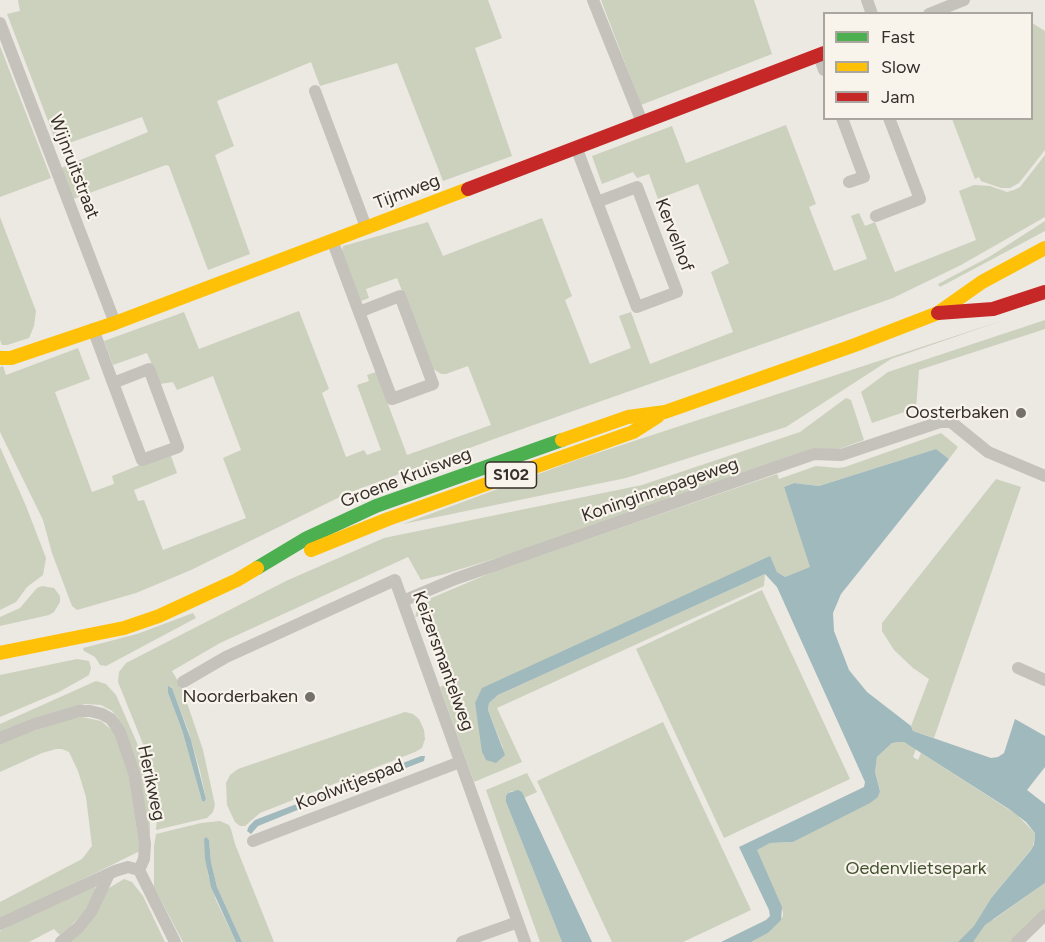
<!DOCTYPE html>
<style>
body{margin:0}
#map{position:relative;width:1045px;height:942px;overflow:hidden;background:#ece8e2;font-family:Figtree,sans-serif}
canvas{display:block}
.legend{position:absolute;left:823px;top:12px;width:210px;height:108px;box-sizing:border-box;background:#f8f3eb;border:2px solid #aaa59e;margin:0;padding:8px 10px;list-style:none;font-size:18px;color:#362f2a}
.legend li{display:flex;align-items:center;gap:12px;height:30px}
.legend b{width:30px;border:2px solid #aaa59e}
</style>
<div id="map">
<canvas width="1045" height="942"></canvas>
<ul class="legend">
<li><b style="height:8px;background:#4caf50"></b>Fast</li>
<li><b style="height:8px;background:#ffc107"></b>Slow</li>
<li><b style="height:8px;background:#c62828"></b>Jam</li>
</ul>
</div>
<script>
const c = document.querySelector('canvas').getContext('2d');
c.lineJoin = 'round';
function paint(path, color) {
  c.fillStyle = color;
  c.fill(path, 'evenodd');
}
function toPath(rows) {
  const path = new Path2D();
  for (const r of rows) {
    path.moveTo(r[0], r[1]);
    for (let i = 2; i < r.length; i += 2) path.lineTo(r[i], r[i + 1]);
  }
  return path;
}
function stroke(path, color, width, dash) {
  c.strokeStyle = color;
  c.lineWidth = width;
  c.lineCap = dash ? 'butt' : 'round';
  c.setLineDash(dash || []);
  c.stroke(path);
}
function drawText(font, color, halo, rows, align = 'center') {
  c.font = font + ' Figtree,sans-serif';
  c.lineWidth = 4.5;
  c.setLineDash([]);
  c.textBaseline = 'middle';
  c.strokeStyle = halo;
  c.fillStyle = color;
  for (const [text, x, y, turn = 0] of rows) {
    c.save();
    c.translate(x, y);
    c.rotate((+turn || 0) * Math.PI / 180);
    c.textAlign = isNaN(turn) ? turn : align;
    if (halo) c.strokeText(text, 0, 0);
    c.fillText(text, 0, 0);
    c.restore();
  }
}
const green = toPath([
 [18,0,488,0,502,38,475,48,512,156,443,181,397,63,320,86,311,62,217,101,234,146,215,155,250,254,208,270,169,166,166,165,73,199,61,168,148,132,142,117,58,147,7,14,20,11],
 [601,0,754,0,772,54,641,105],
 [1032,23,1045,31,1045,150,1019,183,1010,188,1001,188,981,181,979,177,975,179,952,119,1032,118],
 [0,46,51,178,0,197],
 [786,125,816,204,809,207,834,271,867,259,851,216,859,213,865,226,875,222,895,272,976,240,959,191,974,185,990,186,1007,192,1014,190,1020,187,1045,155,1045,217,961,265,893,298,494,439,348,493,191,570,136,593,77,610,72,606,52,553,43,520,0,432,0,367,3,366,6,375,78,348,90,379,55,392,92,492,114,484,112,476,170,453,177,473,134,490,138,501,144,500,163,550,246,518,223,458,241,450,213,376,177,390,173,382,160,384,147,353,113,365,104,341,184,312,199,349,299,311,329,389,322,393,346,457,364,450,367,455,381,450,357,385,369,381,367,375,376,372,407,455,491,425,468,366,446,374,441,374,432,368,397,278,366,289,369,298,361,301,342,252,343,246,428,222,443,256,542,218,572,296,565,300,590,364,631,348,619,316,631,312,650,364,733,332,711,272,729,263,698,184,658,199,649,174,637,178,633,172,602,184,592,156,672,126,686,163],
 [0,217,36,311,34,326,29,338,7,345,2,345,0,340],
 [1045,221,1045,231,940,287,938,284,989,257],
 [1004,320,891,359,786,427,626,478,403,524,579,459],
 [1045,320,1045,329,919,370,916,408,872,423,861,392,888,372],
 [846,398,851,400,864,440,836,450,813,448,590,529,445,574,421,580,408,557,220,643,172,671,182,688,203,750,215,805,213,812,207,818,156,830,157,815,145,749,118,682,119,672,126,663,286,581,384,538,642,485,800,432],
 [171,686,188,730,200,771,206,799,204,802,202,801,182,730,168,693],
 [941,433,958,447,949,459,936,449,819,486,794,483,784,487,811,567,785,577,777,572,769,557,475,703,484,757,503,748,488,710,489,703,498,695,765,574,764,586,497,708,522,762,474,782,440,687,448,683,424,615,415,617,417,610,422,604,429,599,495,571,777,474,779,479,816,466,838,468,845,467],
 [0,447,26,506,46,558,43,575,27,587,16,602,0,610],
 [996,479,1021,487,934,738,913,731,911,726,929,679,913,668,894,650,882,631,882,623],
 [42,586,54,588,60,596,60,602,54,612,49,615,0,626,0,617,20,608,37,588],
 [762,590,850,779,724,838,636,649],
 [193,613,196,618,106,666,100,665,95,657,84,651,83,648,137,634],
 [77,659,89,661,91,668,89,675,59,692,0,717,0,675],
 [96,681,106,684,116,695,137,743,147,784,150,810,150,834,147,844,123,729,117,716,112,711,101,705,85,704,0,734,0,724],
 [405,712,413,714,419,719,424,730,425,739,422,748,415,752,260,813,245,826,240,826,235,822,227,805,226,783,230,775,238,769],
 [82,717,101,721,114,732,127,766,140,851,0,920,0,902,82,859,92,846,86,797,78,771,69,752,62,749,56,749,42,753,0,772,0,743,69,718],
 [663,722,751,910,683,942,612,942,537,781],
 [899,742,904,742,916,749,913,757,918,760,921,753,1016,814,1035,833,1033,847,992,897,993,920,1045,883,1045,910,1011,942,751,942,768,933,783,916,783,912,756,850,770,843,793,842,878,797,880,790,875,772,877,757,892,743],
 [527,773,537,792,524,798,520,791,512,791,508,793,506,802,562,942,540,942,486,790],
 [220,821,229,825,231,829,235,844,274,942,242,942,217,887,211,862,209,840,204,839,208,875,216,900,236,942,183,942,154,887,154,846,156,834,201,823],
 [124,879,132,882,143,896,165,942,70,942,109,888],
 [96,885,95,892,85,911,69,928,60,935,54,929,29,942,0,942,0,931,57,901]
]);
const water = toPath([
 [936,449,949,459,841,594,833,613,834,631,849,670,867,692,911,726,913,731,991,758,998,757,1004,753,1015,719,1045,736,1045,767,1027,790,1045,804,1045,883,985,925,973,942,958,942,974,926,992,897,1031,850,1034,845,1035,833,1026,822,1009,809,904,742,899,742,892,743,877,757,875,772,880,791,878,797,870,803,793,842,770,843,757,850,782,907,781,920,768,933,751,942,721,942,766,920,770,916,769,910,739,847,864,787,865,782,777,587,765,574,498,695,489,703,488,710,505,755,496,763,486,760,482,752,475,703,482,688,770,556,777,572,785,577,810,567,784,487,794,483,819,486],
 [168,686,172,688,191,740,206,799,204,802,202,801,182,730,168,693],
 [421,756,425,756,424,761,295,811,258,826,251,834,247,831,249,826,255,820],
 [518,790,522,792,592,942,562,942,506,802,506,796,508,793],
 [206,837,209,840,211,862,217,887,242,942,236,942,211,887,205,859,204,839]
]);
const street = toPath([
 [593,0,642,122],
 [867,0,872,14],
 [929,14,964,0],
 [0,23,115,323],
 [819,55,824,70],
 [315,91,366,227],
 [842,118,864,177,849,182],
 [576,147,597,202,637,307,677,292,637,187,597,202],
 [876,216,920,199,889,118],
 [332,240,359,312,392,399,433,384,400,296,359,312],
 [93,329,113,383,142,460,178,447,149,369,113,383],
 [403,601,455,579,814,454,841,455,940,422,951,422,988,452,1045,476],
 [1018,668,1045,680],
 [183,682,226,657,395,580,525,942],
 [0,738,35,724,79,711,90,711,102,714,111,719,120,732,134,773,145,844,144,859,139,870],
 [253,841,460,762],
 [139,870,175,942],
 [0,924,115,871,128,867,139,870],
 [61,942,78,928,91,912,109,874],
 [462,942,518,922],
 [1017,942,1045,915]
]);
const fast = toPath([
 [257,568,307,538,376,506,562,440]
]);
const slow = toPath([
 [0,358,11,358,115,323,468,189],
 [562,440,628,417,665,412,855,345,938,313,982,282,1045,248],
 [311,550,388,519,633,432,658,416],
 [0,653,124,628,159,616,237,580,257,568]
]);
const jam = toPath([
 [468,189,824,53],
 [938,313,993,309,1045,292]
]);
const markers = [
 [1021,413,6,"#76706a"],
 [310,697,6,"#76706a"]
];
const shields = [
 [511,475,51]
];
const shieldNames = [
 ["S102",511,475]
];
const streetNames = [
 ["Wijnruitstraat",74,167,69],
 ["Tijmweg",407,192,-21],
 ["Kervelhof",674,235,69],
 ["Groene Kruisweg",406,478,-21],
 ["Koninginnepageweg",660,490,-19],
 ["Keizersmantelweg",443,661,70],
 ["Herikweg",151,783,78],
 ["Koolwitjespad",350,785,-21]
];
const poiNames = [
 ["Oosterbaken",1009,413],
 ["Noorderbaken",298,697]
];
const parkNames = [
 ["Oedenvlietsepark",916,869]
];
paint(green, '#ccd1be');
paint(water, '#a0b9bc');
stroke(street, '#c5c1bb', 12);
stroke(fast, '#4caf50', 14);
stroke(slow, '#ffc107', 14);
stroke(jam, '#c62828', 14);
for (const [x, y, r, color] of markers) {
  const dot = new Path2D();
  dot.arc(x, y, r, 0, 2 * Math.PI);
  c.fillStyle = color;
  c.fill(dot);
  stroke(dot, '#f8f3eb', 2);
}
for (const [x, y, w] of shields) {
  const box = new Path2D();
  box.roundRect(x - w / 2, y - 13, w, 26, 4.5);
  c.fillStyle = '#f8f3eb';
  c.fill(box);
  stroke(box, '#362f2a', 1.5);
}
drawText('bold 16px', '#362f2a', null, shieldNames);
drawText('18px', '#362f2a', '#f8f3eb', streetNames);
drawText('18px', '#362f2a', '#f8f3eb', poiNames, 'right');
drawText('18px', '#425230', '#f8f3eb', parkNames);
</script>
